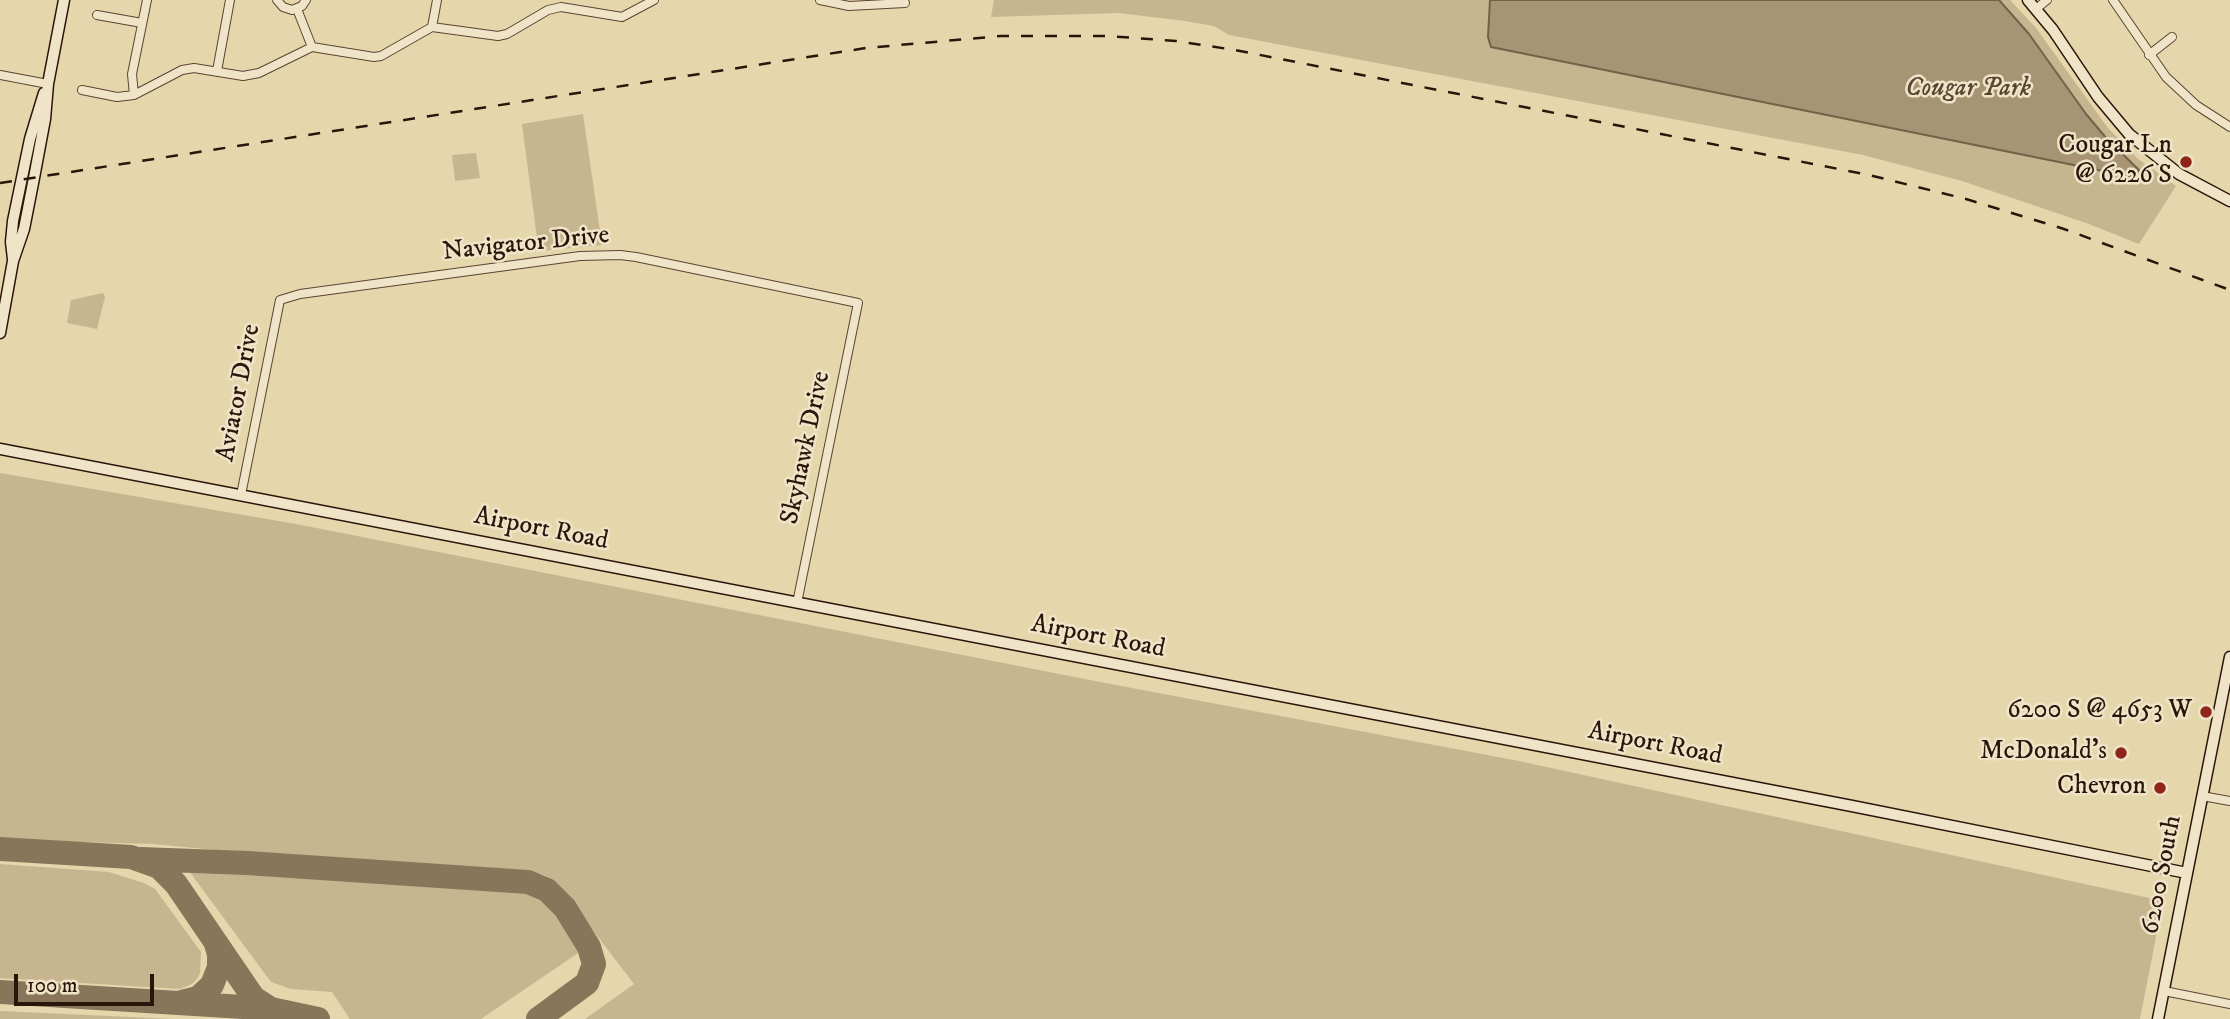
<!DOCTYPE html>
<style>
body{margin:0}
#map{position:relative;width:2230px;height:1019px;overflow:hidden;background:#e6d6ab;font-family:"IM FELL DW Pica",serif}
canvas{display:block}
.scale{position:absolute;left:14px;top:974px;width:140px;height:32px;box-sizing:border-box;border:4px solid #2b1409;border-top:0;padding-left:9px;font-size:21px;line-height:24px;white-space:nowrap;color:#2b1409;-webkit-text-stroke:5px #efe4c8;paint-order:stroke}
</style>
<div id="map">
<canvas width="2230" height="1019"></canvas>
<div class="scale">100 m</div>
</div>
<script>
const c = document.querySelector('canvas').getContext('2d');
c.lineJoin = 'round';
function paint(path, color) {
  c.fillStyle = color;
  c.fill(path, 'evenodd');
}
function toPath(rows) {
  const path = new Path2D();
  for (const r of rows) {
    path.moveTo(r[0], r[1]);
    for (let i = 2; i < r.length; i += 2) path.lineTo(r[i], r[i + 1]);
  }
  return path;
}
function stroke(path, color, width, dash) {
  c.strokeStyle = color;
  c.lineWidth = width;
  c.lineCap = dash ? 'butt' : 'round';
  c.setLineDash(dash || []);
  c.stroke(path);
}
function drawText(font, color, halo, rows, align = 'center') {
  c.font = font + ' "IM FELL DW Pica",serif';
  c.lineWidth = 5;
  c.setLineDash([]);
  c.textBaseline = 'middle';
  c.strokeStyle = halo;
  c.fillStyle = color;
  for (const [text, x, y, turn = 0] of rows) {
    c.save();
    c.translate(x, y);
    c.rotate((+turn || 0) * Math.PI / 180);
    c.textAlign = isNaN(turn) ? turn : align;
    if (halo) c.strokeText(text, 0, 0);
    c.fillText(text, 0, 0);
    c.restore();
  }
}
const green = toPath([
 [994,0,2010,0,2036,28,2108,128,2137,158,2176,186,2139,244,2089,224,1962,181,1863,155,1229,35,1214,26,1185,21,1119,13,991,17],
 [583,114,602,245,541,251,538,246,522,124],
 [476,153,480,178,455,181,452,155],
 [103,293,105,297,97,329,67,323,71,300],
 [0,473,296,524,1095,681,1519,761,2163,901,2140,1019,585,1019,634,984,556,882,544,875,527,870,246,853,153,844,0,840],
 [0,864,109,872,144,883,155,889,201,952,200,973,197,979,192,984,180,989,0,978],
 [186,867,244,874,528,892,540,896,549,904,581,951,481,1019,350,1019,332,992,291,989,271,982],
 [0,1011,174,1019,0,1019]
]);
const water = toPath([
 [1490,0,1999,0,2029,34,2086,114,2107,139,2139,170,2136,174,2128,176,1491,47,1488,37,1490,0]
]);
const taxiway = toPath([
 [0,849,131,857,159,867,176,884,268,1019],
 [141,859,247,863,528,882,547,890,565,908,589,947,594,964,587,983,538,1019],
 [0,992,243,1007,255,1010,266,1019],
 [254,998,271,1009,318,1019],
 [182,1002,198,998,212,985,219,967,219,954,216,944]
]);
const street = toPath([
 [277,0,283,7,292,10,302,6,306,0],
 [820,0,849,6,905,3],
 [2113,0,2166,77,2196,105,2230,127],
 [297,9,312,47],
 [2036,9,2047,0],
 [97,15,142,23],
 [432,27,437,0],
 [2149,55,2172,37],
 [217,71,230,0],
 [0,75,48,84],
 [82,90,117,97,134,95,182,70,194,68,243,76,259,73,312,47,374,57,381,56,432,27,498,36,507,34,548,10,561,7,622,17,654,0],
 [134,95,132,74,147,0],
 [241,495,280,300,300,294,580,256,620,255,636,257,858,303,797,603],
 [2202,796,2230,801],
 [2164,991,2230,1004]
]);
const secondary = toPath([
 [2028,0,2053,30,2098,97,2129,134,2179,174,2230,201],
 [13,259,11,242,13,221,30,139,44,93],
 [0,333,13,261,24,229,34,178,45,119,48,84,64,0],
 [0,449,1852,806,2187,873],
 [2158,1019,2230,657]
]);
const rail = toPath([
 [0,183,866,48,1001,36,1108,36,1176,41,1235,50,1869,175,1966,199,2064,229,2230,290]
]);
const markers = [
 [2186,162,7,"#8f2418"],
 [2206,712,7,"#8f2418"],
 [2121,753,7,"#8f2418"],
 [2160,788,7,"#8f2418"]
];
const parkNames = [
 ["Cougar Park",1968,90]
];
const poiNames = [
 ["Cougar Ln",2172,147],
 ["@ 6226 S",2172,177],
 ["6200 S @ 4653 W",2192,712],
 ["McDonald's",2107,753],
 ["Chevron",2146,788]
];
const streetNames = [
 ["Navigator Drive",526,245,-6],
 ["Aviator Drive",240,393,-79],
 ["Skyhawk Drive",807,448,-78],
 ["Airport Road",541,530,11],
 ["Airport Road",1098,638,11],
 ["Airport Road",1655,745,11],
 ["6200 South",2163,875,-79]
];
paint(green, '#c6b58f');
paint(water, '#a69474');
stroke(water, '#756149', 2);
stroke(taxiway, '#88755a', 24);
stroke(street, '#5a4432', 10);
stroke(secondary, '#2b1409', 13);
stroke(street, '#efe4c8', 8);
stroke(secondary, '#efe4c8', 10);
stroke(rail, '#2b1409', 2.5, [12, 12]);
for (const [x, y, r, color] of markers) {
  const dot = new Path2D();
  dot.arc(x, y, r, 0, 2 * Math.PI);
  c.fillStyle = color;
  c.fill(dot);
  stroke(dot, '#efe4c8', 2.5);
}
drawText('italic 26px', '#5a4431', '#efe4c8', parkNames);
drawText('26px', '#2b1409', '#efe4c8', poiNames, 'right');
drawText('26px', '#2b1409', '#efe4c8', streetNames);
</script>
